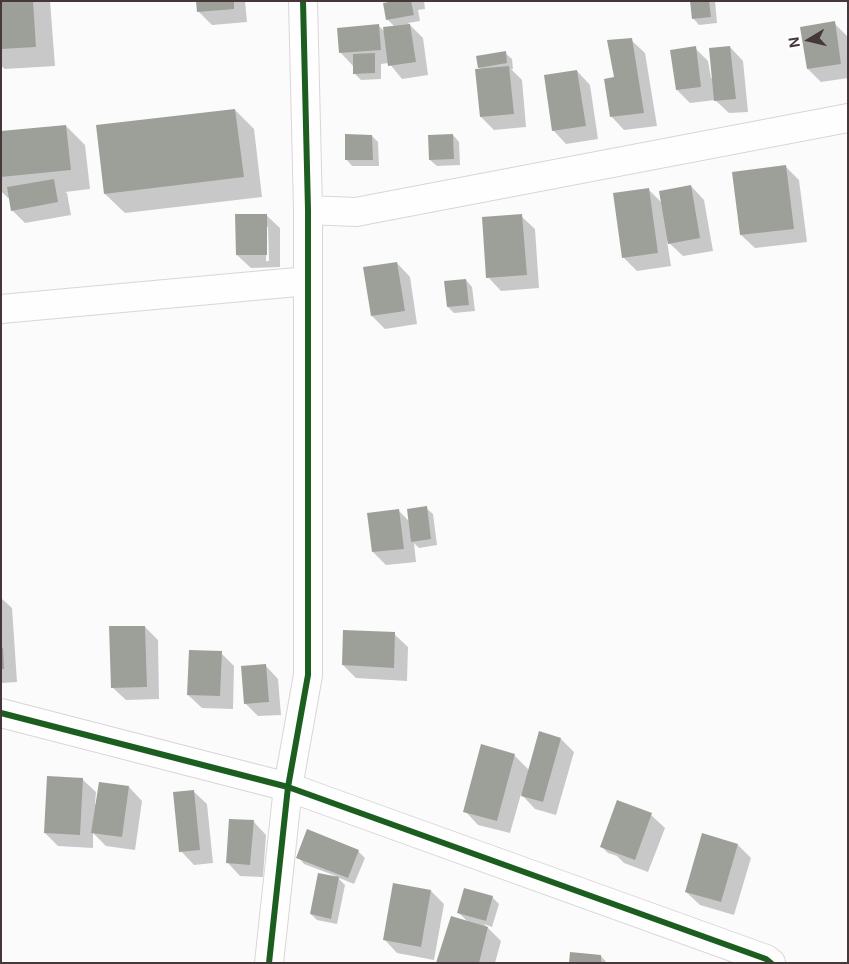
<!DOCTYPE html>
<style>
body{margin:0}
#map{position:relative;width:849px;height:964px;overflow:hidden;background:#fbfbfb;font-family:Inter,sans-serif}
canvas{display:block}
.frame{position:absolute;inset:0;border:2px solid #46383a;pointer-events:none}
.north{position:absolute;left:784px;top:15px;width:50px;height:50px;-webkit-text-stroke:4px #fff;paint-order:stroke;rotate:261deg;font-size:14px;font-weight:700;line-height:20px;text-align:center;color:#46383a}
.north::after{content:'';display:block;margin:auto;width:18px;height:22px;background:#46383a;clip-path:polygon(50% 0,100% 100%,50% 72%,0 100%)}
</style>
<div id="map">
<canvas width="849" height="964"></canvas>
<div class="frame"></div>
<div class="north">N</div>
</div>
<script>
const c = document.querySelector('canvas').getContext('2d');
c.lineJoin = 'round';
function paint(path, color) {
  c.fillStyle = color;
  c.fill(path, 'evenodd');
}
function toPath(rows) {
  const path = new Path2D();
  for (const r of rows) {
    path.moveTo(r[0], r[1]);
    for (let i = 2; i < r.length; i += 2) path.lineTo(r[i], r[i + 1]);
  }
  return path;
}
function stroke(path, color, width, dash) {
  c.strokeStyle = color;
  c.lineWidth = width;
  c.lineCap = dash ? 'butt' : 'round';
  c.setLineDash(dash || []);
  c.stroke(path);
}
const shadow = toPath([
 [1,1,50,1,55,66,5,69,1,66],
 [197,1,245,1,247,22,212,25,198,11],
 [388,1,424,1,425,9,418,10,420,21,408,23,423,38,428,75,402,79,389,63,381,64,381,79,361,80,354,73,354,67,341,53,378,25,385,32,395,27,387,19,390,3],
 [691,1,715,1,717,23,699,25,693,18],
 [834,23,847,36,848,78,821,82,808,69],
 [631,40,645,53,657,126,624,130,611,116,615,78],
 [730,47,743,61,748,112,729,113,715,100,690,103,677,90,695,48,708,61,711,78,713,78],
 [505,53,512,59,513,69,511,69,522,80,526,127,494,130,481,117,482,70,479,67],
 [577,71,590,85,598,139,566,144,553,130],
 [235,110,254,129,262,197,125,213,105,194],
 [66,126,85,145,90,189,65,192,67,193,71,215,25,223,12,210,10,197,8,198,1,191,1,133],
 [453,135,459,142,460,165,437,166,430,160],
 [372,136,378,142,379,166,352,166,346,159],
 [786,167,799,180,807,242,755,248,741,235,734,173],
 [691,186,704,200,713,251,683,256,667,241,671,266,637,271,624,258,648,189,662,203],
 [266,215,280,228,280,267,251,268,237,255],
 [266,227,268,227,269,261,266,261],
 [521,216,535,229,539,288,501,291,488,277],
 [397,263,410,277,417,324,385,329,372,316],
 [466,280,472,287,475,311,454,313,448,307],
 [426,508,433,514,437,545,419,548,414,543,416,562,386,565,373,552,398,510,410,522],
 [1,598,12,608,17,682,1,683],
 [145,627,158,640,159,699,126,700,112,687],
 [394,634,408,647,407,681,356,678,343,665],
 [221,653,234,666,233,709,202,708,188,695],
 [265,665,278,679,281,715,258,716,245,703],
 [561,739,574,752,556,815,535,809,521,794,510,833,478,825,465,811,514,755,529,770],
 [82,779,96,792,95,804,129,787,142,801,135,850,106,846,93,833,93,848,58,846,45,833],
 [193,791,207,804,213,863,194,865,181,851],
 [651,815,665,828,648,872,624,863,617,856,608,853,601,846],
 [253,821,266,835,263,877,240,876,227,862],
 [738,845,751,858,734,915,700,905,686,892],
 [358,851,365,858,354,884,337,877,345,885,337,924,317,920,311,914,336,876,304,864,298,857],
 [431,891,444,904,434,960,397,953,384,939],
 [492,897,499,904,492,927,484,924,501,941,495,963,437,963,468,922,459,913],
 [601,956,607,963,570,963]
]);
const building = toPath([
 [1,1,33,1,36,47,1,49],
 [196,1,234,1,234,9,197,12],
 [394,1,411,1,414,15,386,20,383,3],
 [690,1,709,1,711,17,692,19],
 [835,21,841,64,807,69,800,27],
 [379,24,381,50,339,53,337,28],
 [410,24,416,62,388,66,383,27],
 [632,38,644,113,610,117,604,79,614,77,607,40],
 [696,46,701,87,676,90,670,50],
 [730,46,736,99,714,101,709,48],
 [506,51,507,63,478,68,476,56],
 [375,53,375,73,353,74,353,54],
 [509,66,514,114,480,117,475,69],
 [577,70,586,126,552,131,544,75],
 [235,109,244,177,104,194,96,125],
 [66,125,71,170,1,177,1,131],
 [345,134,372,135,373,160,345,160],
 [453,134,454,159,429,160,428,135],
 [786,165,794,229,740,235,732,172],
 [54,179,58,202,11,211,7,187],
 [691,185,700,238,668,244,659,191],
 [649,188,658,253,622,258,613,193],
 [235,214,267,214,267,255,236,255],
 [522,214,527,275,486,278,482,217],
 [397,262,405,311,371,316,363,267],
 [466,279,469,305,447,307,444,281],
 [427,506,431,539,411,542,407,509],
 [399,509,404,549,372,552,367,513],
 [109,626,145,626,147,687,111,688],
 [343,630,395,632,394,668,342,665],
 [1,648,3,648,4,669,1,669],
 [189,650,222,651,220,696,187,695],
 [266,664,269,702,244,704,241,666],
 [539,731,561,738,543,802,521,796],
 [481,744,515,754,497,821,463,812],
 [47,776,83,778,80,835,44,833],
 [99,782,129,786,122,837,91,833],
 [194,790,200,850,179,852,173,792],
 [617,800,652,813,635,860,600,847],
 [229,819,254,820,250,865,226,863],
 [307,829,359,850,348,878,296,858],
 [702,833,738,844,721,902,685,892],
 [318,873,339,877,331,919,310,914],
 [393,883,431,890,421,947,383,940],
 [464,888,493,896,486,921,457,913],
 [451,916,488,927,479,963,436,963],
 [570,952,601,955,601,963,569,963]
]);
const street = toPath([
 [308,210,356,212,848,118],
 [1,309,308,281],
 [1,713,288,787,766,959,771,963],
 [269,963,288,787,308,675,308,210,303,1]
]);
const cycleway = toPath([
 [1,713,288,787,766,959,771,963],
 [269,963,288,787,308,675,308,210,303,1]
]);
paint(shadow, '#0003');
paint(building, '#9da099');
stroke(street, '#dcd4d6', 30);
stroke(street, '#fefefe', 28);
stroke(cycleway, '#1b5e20', 6);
</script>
